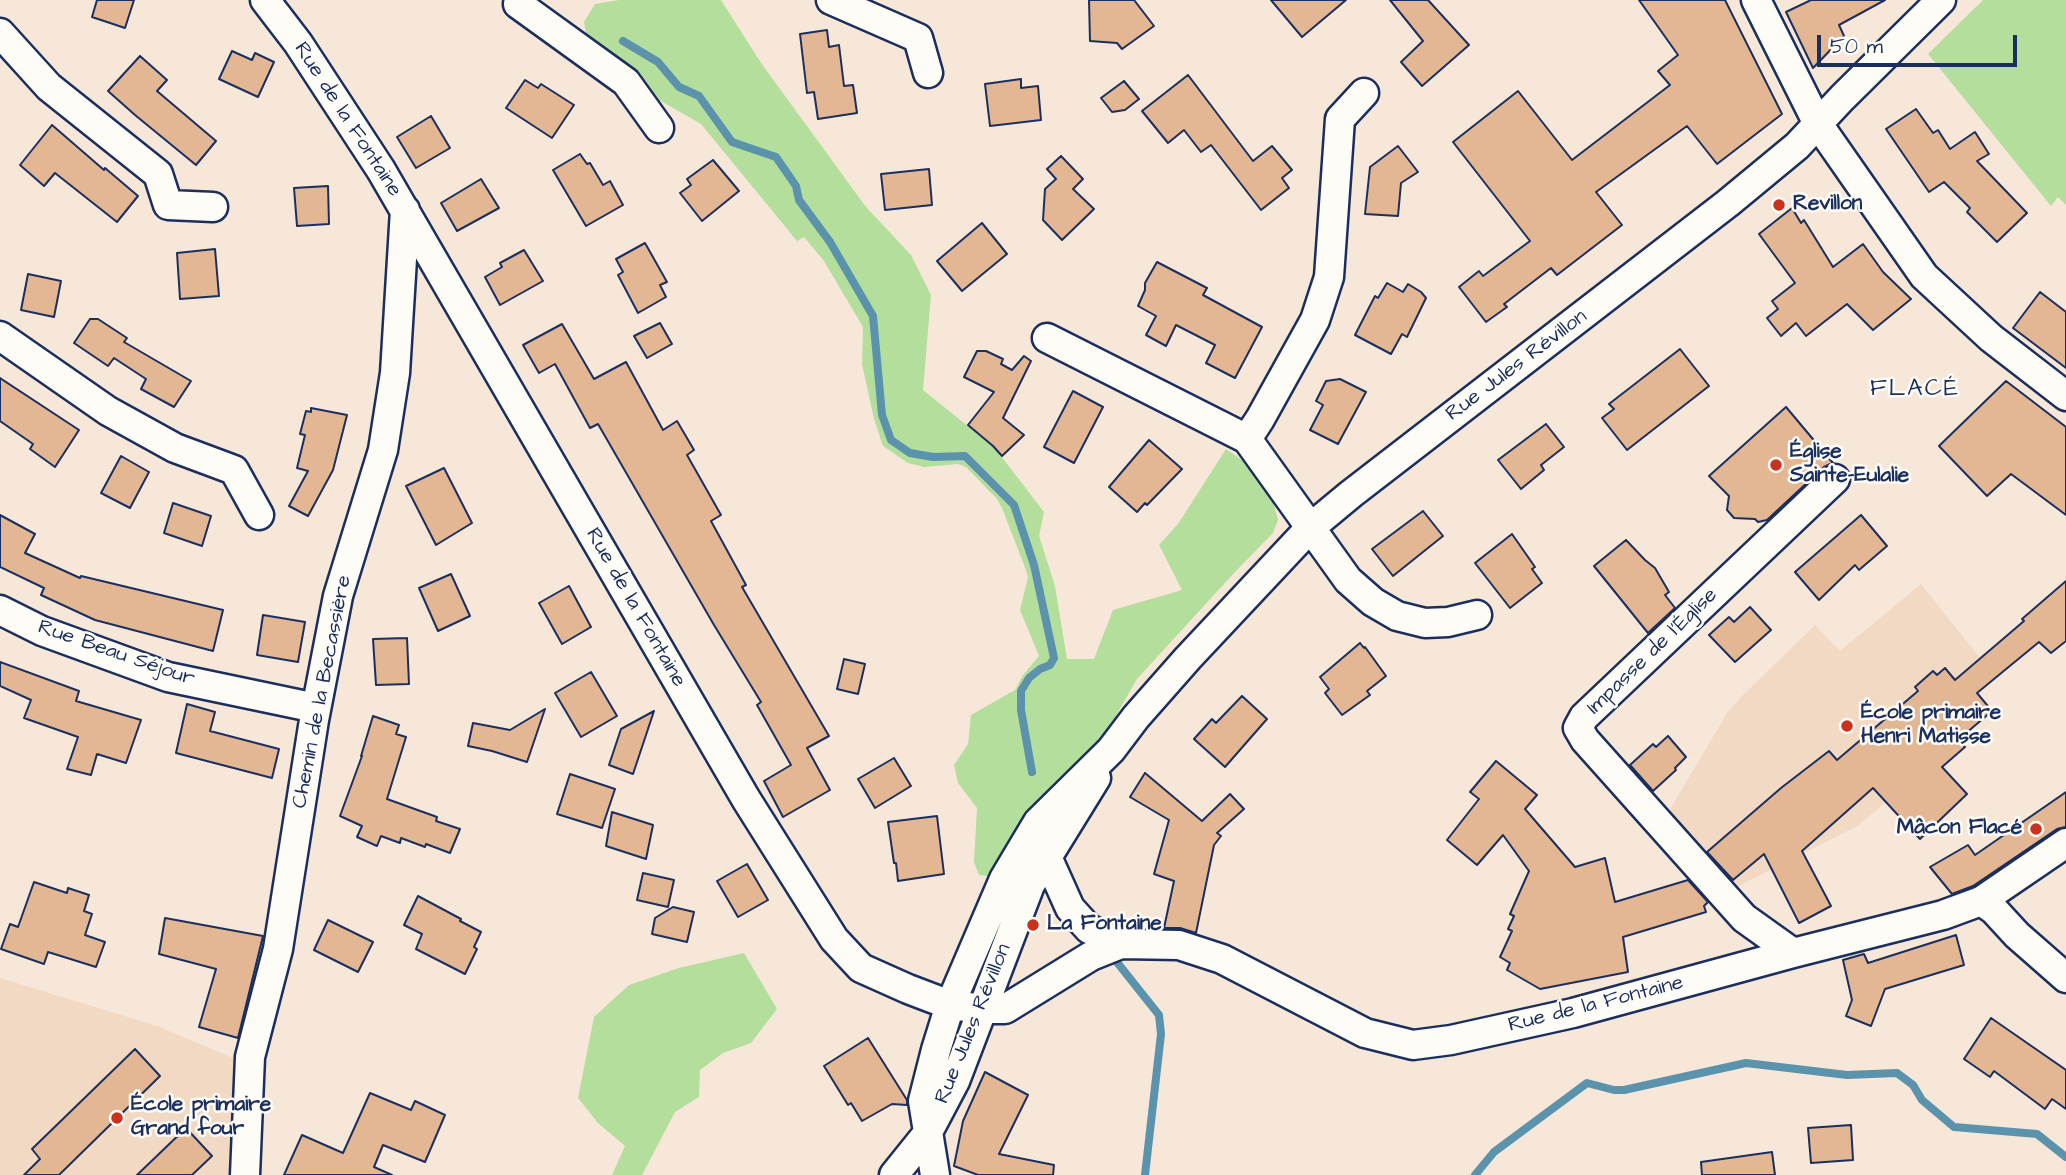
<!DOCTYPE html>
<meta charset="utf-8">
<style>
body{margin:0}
#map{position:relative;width:2066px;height:1175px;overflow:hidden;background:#f6e7d9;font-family:"Architects Daughter",sans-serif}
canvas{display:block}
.scale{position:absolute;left:1817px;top:35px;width:200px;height:32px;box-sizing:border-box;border:4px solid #1b2f5e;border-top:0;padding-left:9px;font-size:21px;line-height:24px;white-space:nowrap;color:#1b2f5e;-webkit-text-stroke:5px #fdfcf7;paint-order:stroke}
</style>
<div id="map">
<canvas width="2066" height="1175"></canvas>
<div class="scale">50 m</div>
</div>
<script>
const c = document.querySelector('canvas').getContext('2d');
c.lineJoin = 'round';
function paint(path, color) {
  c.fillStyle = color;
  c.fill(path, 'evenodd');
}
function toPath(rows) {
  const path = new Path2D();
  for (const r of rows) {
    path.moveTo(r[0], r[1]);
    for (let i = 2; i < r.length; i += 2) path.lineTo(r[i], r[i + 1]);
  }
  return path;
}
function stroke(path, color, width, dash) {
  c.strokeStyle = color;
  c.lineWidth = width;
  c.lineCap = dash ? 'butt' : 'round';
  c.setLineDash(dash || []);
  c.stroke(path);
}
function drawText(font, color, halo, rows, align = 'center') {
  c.font = font + ' "Architects Daughter",sans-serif';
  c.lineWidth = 5;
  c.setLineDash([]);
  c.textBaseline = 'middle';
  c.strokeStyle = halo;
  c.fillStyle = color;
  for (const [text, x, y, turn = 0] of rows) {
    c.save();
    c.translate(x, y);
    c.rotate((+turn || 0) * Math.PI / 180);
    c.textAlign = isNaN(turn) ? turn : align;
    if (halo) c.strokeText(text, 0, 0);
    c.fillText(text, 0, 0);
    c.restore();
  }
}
const built = toPath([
 [1921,584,1980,658,1960,675,1992,711,1959,739,1965,747,1950,760,1947,757,1939,764,1967,794,1941,819,1906,784,1859,825,1727,892,1665,818,1727,713,1740,698,1815,625,1840,651],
 [0,978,157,1026,238,1060,232,1175,0,1175]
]);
const green = toPath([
 [619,0,721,0,761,63,866,207,911,255,931,295,923,390,994,447,1044,512,1039,536,1055,586,1067,659,1094,659,1113,610,1182,590,1159,545,1178,524,1226,449,1252,467,1270,490,1278,520,1273,533,1234,573,1137,679,1098,747,993,877,979,875,974,862,977,808,958,783,954,765,968,744,971,715,1015,690,1023,675,1039,656,1020,610,1028,577,1026,570,1002,508,997,499,966,467,958,464,924,467,908,463,883,446,874,419,862,364,863,327,824,261,804,237,797,241,701,124,652,96,588,43,584,22,595,4],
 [1983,0,2066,0,2066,205,2058,197,2051,206,1928,54],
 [744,953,777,1009,751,1043,723,1053,700,1070,699,1097,675,1112,642,1175,612,1175,625,1146,598,1123,578,1098,594,1017,629,985,679,968]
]);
const stream = toPath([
 [623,41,658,62,679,87,699,96,732,142,776,157,796,186,799,200,830,242,873,316,882,415,891,440,910,453,933,457,965,456,1014,505,1034,565,1054,658,1050,665,1040,669,1029,678,1021,691,1021,710,1032,772],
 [1116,961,1159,1015,1161,1034,1145,1175],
 [1475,1175,1494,1152,1587,1083,1614,1090,1624,1090,1746,1063,1847,1075,1897,1073,1913,1085,1922,1100,1954,1127,2037,1134,2066,1157]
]);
const building = toPath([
 [97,0,134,0,125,28,92,17,97,0],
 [1089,0,1134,0,1154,26,1122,49,1117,43,1090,41,1089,0],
 [1271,0,1346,0,1302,37,1271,0],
 [1390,0,1428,0,1469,45,1422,86,1401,62,1423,41,1390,0],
 [1639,0,1725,0,1782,114,1717,164,1687,126,1596,192,1622,225,1557,275,1551,268,1504,304,1507,307,1486,322,1459,287,1479,271,1483,276,1530,241,1453,142,1518,91,1572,160,1670,85,1658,71,1678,55,1639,0],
 [1811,0,1885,0,1839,25,1844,36,1813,68,1786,12,1811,0],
 [827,30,829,47,839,45,844,86,853,85,857,113,818,119,814,92,807,93,800,34,827,30],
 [232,51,252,60,255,53,274,62,258,97,219,79,232,51],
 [140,56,167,80,157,91,216,141,196,165,135,115,108,91,140,56],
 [1188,75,1253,161,1272,146,1292,170,1282,178,1289,188,1261,210,1211,145,1201,152,1184,130,1168,143,1142,111,1188,75],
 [1021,79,1021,88,1038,86,1041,120,990,126,985,84,1021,79],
 [525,80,538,88,541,84,574,105,552,138,506,108,525,80],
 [1124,81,1139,99,1125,110,1112,112,1101,98,1124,81],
 [1916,109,1933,133,1938,130,1950,149,1975,132,1989,154,1977,161,2027,213,1997,242,1967,212,1970,208,1944,182,1929,192,1886,129,1916,109],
 [431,116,450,148,416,168,397,137,431,116],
 [52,125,104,170,105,168,138,196,117,222,55,173,44,186,20,165,52,125],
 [1398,146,1418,172,1401,183,1398,216,1365,214,1370,167,1398,146],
 [580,154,587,164,590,163,603,185,610,181,623,205,586,226,553,170,580,154],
 [1061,156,1083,179,1073,189,1094,209,1062,240,1043,220,1045,189,1056,179,1047,169,1061,156],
 [713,160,739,191,702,221,680,193,691,185,687,179,713,160],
 [929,169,932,205,885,210,881,174,929,169],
 [481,179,499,208,457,231,441,203,481,179],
 [328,186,329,224,297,226,294,188,328,186],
 [1792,208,1801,223,1804,220,1833,267,1863,244,1883,272,1911,299,1873,330,1847,304,1806,336,1796,323,1781,336,1767,318,1778,309,1772,301,1795,283,1759,234,1792,208],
 [982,223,1007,254,962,291,937,261,982,223],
 [645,243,667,282,660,285,666,297,638,313,618,275,623,272,616,259,645,243],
 [215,249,219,296,180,299,177,253,215,249],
 [524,250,543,281,500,305,485,277,502,267,500,263,524,250],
 [1157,262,1207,288,1203,295,1262,327,1235,378,1206,363,1215,345,1176,325,1166,346,1146,335,1156,316,1138,306,1145,290,1145,283,1157,262],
 [28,274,61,281,54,317,21,310,28,274],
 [1387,283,1403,292,1408,284,1421,292,1426,298,1407,337,1402,334,1391,354,1355,335,1375,296,1378,298,1387,283],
 [2040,292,2066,312,2066,368,2013,328,2040,292],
 [90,319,98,319,127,338,124,342,191,381,174,407,141,389,146,379,114,358,108,366,74,343,90,319],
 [660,323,672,344,647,358,634,336,660,323],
 [562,324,594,379,626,362,663,430,677,421,694,450,687,455,721,515,711,521,746,585,742,587,829,736,807,748,830,790,783,817,764,781,791,765,757,705,761,702,714,625,598,424,590,428,555,364,539,373,523,345,562,324],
 [1680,349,1709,386,1627,450,1602,418,1614,409,1609,404,1680,349],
 [977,351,986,351,1003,359,1001,364,1012,370,1024,356,1031,361,1003,418,1024,435,1002,456,993,446,968,425,994,392,964,377,977,351],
 [0,378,79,430,55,467,30,449,33,444,0,421,0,378],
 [1340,379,1366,392,1338,444,1310,430,1323,405,1316,401,1326,381,1340,379],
 [2006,381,2066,427,2066,515,2011,474,1987,496,1939,446,2006,381],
 [1073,391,1103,407,1074,463,1044,447,1073,391],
 [1786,407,1833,463,1824,467,1767,520,1758,522,1755,519,1734,518,1727,510,1729,496,1709,476,1786,407],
 [311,408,347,415,333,470,308,516,289,506,308,471,297,468,305,435,300,434,306,411,311,412,311,408],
 [1546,424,1564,447,1541,465,1544,470,1521,489,1498,460,1546,424],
 [1149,440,1182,469,1147,505,1145,503,1137,512,1109,487,1149,440],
 [121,456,149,472,130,508,101,493,121,456],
 [444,468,472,523,436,545,406,486,444,468],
 [173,503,211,516,202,546,164,533,173,503],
 [1423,511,1443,536,1393,576,1372,549,1423,511],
 [0,515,35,534,25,553,80,578,81,576,223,610,213,651,95,620,41,595,44,588,0,567,0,515],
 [1861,515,1887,546,1859,570,1855,565,1819,600,1795,572,1861,515],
 [1512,534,1535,567,1532,569,1542,583,1510,608,1475,563,1512,534],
 [1626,540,1645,560,1655,568,1669,592,1665,595,1675,608,1648,633,1594,566,1626,540],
 [451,574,470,616,438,631,419,588,451,574],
 [2066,581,2066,641,2051,653,2039,642,1977,693,1992,711,1958,740,1965,747,1942,767,1967,794,1920,839,1873,788,1802,851,1831,906,1799,923,1764,854,1733,880,1707,852,1781,788,1829,751,1837,760,1918,691,1915,687,1933,671,1937,675,1945,668,1955,680,2024,621,2022,619,2066,581],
 [569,586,591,627,562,644,539,603,569,586],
 [1750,607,1771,630,1735,662,1709,635,1729,617,1734,622,1750,607],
 [263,615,305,622,298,662,257,655,263,615],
 [407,638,409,684,376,685,373,639,407,638],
 [1360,643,1364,648,1365,647,1386,676,1367,691,1370,695,1342,715,1325,693,1329,689,1320,677,1360,643],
 [844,659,865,664,858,694,837,689,844,659],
 [0,662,79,691,76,701,141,720,126,763,97,754,91,775,67,769,78,737,24,718,31,700,0,686,0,662],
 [591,672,617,716,581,737,555,693,591,672],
 [1242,696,1267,719,1225,767,1194,739,1212,719,1216,723,1242,696],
 [187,704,215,712,210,731,279,749,272,778,176,753,187,704],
 [545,709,527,762,492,751,468,746,473,723,510,730,545,709],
 [654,711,633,774,609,765,621,729,654,711],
 [373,716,399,725,396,734,406,737,387,799,437,817,436,821,460,829,450,853,426,844,425,847,401,838,400,843,381,836,377,846,357,837,362,826,340,816,362,756,361,756,373,716],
 [1668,736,1686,757,1675,768,1676,770,1653,791,1630,765,1653,744,1656,747,1668,736],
 [894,758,911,786,875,808,858,779,894,758],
 [1496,761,1537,795,1525,809,1575,867,1605,858,1615,902,1688,880,1708,902,1704,906,1706,912,1623,937,1628,972,1540,989,1507,970,1510,963,1500,957,1512,931,1508,929,1514,916,1510,914,1529,871,1503,835,1477,865,1447,840,1479,799,1470,792,1496,761],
 [1145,773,1202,821,1230,794,1244,809,1217,833,1221,836,1214,845,1196,933,1180,928,1164,928,1174,881,1154,874,1169,820,1130,797,1145,773],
 [570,774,615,789,602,828,557,814,570,774],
 [2066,792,2066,827,2057,829,1973,886,1952,894,1930,867,1968,845,1975,855,2066,792],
 [612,812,653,825,646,859,606,846,612,812],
 [937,816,944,874,898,881,896,863,894,863,888,822,937,816],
 [747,864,768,900,738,917,717,881,747,864],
 [643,873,674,880,668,907,637,900,643,873],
 [34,882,67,893,68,888,89,895,84,911,92,914,85,935,105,942,96,967,48,952,44,964,1,949,10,924,18,927,34,882],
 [418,896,461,919,460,921,481,932,474,947,477,949,465,974,416,949,422,934,404,925,418,896],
 [673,907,694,912,687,942,652,934,655,918,673,907],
 [165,918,263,936,238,1038,199,1027,216,969,159,954,165,918],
 [328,920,373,942,358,972,314,950,328,920],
 [1956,935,1964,965,1885,989,1871,1026,1846,1016,1852,1000,1843,960,1864,954,1868,963,1956,935],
 [1991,1018,2066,1070,2066,1109,2052,1099,2045,1109,1994,1071,1990,1077,1964,1059,1991,1018],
 [868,1038,907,1100,907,1105,892,1104,862,1121,851,1103,848,1105,824,1066,868,1038],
 [135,1049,160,1076,59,1175,24,1175,40,1159,32,1149,135,1049],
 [985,1072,1028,1095,999,1154,1054,1165,1053,1175,978,1175,954,1166,963,1121,985,1072],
 [370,1093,411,1110,415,1101,445,1115,425,1162,383,1145,374,1167,392,1175,284,1175,302,1135,343,1153,370,1093],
 [1851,1125,1853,1160,1811,1163,1808,1128,1851,1125],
 [186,1128,212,1156,192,1175,137,1175,186,1128],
 [1772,1152,1775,1175,1702,1175,1701,1162,1772,1152]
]);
const minor = toPath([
 [265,0,298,43,381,170,746,799,834,939,861,968,908,989,950,1005,984,1009,1005,1009,1091,956,1121,944,1179,945,1222,959,1365,1033,1413,1045,1451,1040,1573,1013,1793,953,1943,915,1981,901,2066,843],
 [831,0,918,38,928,73],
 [1756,0,1818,124,1924,276,1991,338,2066,396],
 [518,4,626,82,659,128],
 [0,33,49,87,158,174,168,205,213,207],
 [1364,93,1340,119,1329,277,1315,320,1260,419,1247,439,1348,580,1373,602,1397,616,1425,623,1448,622,1477,615],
 [0,336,108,411,175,448,234,470,259,515],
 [1047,338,1247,439],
 [0,610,42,631,168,677,316,708],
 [1048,859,1070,908,1089,929,1121,944],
 [1981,901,1994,910,2017,935,2066,978],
 [1793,953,1744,918,1585,740,1578,728,1584,717,1835,479],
 [245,1175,250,1057,278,949,314,720,338,596,383,450,395,373,405,210],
 [894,1175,927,1134,955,1081,1030,885,1096,778],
 [935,1175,923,1101,936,1050,950,1005,1004,879,1038,822,1111,750,1136,717,1188,658,1310,528,1351,494,1728,203,1797,146,1842,98,1941,0]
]);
const markers = [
 [1779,205,7,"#c8321e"],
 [1776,465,7,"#c8321e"],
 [1847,726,7,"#c8321e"],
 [2036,829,7,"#c8321e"],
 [1033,925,7,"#c8321e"],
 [117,1118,7,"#c8321e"]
];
const streetNames = [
 ["Rue de la Fontaine",347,120,57],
 ["Rue Jules Révillon",1517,366,-37],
 ["Rue de la Fontaine",635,608,60],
 ["Impasse de l'Église",1653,652,-44],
 ["Rue Beau Séjour",116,654,19],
 ["Chemin de la Becassière",323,692,-79],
 ["Rue de la Fontaine",1596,1005,-14],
 ["Rue Jules Révillon",974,1024,-68]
];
const poiNames = [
 ["Revillon",1793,205],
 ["Église",1790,453],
 ["Sainte-Eulalie",1790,477],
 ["École primaire",1861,714],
 ["Henri Matisse",1861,738],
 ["Mâcon Flacé",2022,829,"right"],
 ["La Fontaine",1047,925],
 ["École primaire",131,1106],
 ["Grand four",131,1130]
];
const quarterNames = [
 ["FLACÉ",1915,390]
];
paint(built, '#f1d9c4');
paint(green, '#b4de9c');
stroke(stream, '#5b93ad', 8);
paint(building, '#e4b794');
stroke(building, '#1b2f5e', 2);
stroke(minor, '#1b2f5e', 33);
stroke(minor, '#fdfcf7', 28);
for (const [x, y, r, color] of markers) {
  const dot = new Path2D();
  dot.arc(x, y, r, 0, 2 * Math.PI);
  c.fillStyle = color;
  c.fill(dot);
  stroke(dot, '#fdfcf7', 2.5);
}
drawText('21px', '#1b2f5e', '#fdfcf7', streetNames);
drawText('bold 21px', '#1b2f5e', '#fdfcf7', poiNames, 'left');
c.letterSpacing = '2px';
drawText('24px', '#1b2f5e', '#fdfcf7', quarterNames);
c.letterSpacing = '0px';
</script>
